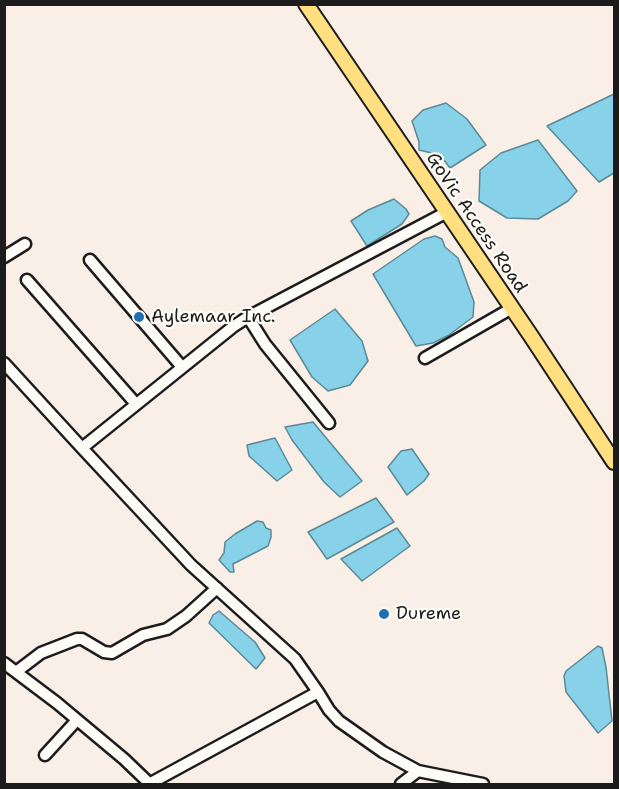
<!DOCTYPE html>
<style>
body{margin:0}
#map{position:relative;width:619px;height:789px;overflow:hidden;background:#faefe6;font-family:"Shantell Sans",sans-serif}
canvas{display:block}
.frame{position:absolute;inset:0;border:6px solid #1c1c1c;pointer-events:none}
</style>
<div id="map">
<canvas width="619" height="789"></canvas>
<div class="frame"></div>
</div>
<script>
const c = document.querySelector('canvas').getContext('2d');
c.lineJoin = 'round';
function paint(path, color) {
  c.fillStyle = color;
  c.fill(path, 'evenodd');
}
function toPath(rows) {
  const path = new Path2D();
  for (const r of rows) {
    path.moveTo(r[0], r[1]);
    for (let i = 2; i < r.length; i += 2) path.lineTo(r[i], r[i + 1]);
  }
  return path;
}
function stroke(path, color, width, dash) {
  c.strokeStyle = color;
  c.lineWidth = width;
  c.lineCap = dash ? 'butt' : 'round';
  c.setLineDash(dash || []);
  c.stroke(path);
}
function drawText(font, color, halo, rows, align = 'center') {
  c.font = font + ' "Shantell Sans",sans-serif';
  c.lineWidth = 4.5;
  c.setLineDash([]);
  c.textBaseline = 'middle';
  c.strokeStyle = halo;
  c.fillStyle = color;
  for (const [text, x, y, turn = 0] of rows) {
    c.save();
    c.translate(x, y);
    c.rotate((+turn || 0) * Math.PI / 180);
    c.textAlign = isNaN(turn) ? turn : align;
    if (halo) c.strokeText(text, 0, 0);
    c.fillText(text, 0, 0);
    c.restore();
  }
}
const water = toPath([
 [614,94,614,173,599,182,547,126,614,94],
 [446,103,467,119,486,145,450,168,440,155,419,150,419,142,412,121,423,110,446,103],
 [538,140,577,191,568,201,538,219,507,218,479,201,480,170,501,153,538,140],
 [394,199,406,209,409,214,402,224,367,246,351,221,368,210,394,199],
 [435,236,442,239,445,247,458,258,474,302,473,317,449,335,433,343,416,346,373,274,424,239,435,236],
 [335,309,362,341,368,361,350,385,328,391,312,377,290,340,335,309],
 [313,422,362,481,340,497,324,482,292,440,285,427,313,422],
 [275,438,292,470,277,481,249,456,247,445,275,438],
 [412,449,429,474,424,481,407,495,388,467,401,451,412,449],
 [376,498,394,522,327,559,308,532,376,498],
 [257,521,263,522,266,528,271,530,271,537,268,546,233,564,234,572,230,572,219,560,224,553,225,542,235,534,257,521],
 [397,528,410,546,362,581,341,559,397,528],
 [219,611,255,642,265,658,256,669,209,623,213,615,219,611],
 [598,646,602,648,606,667,612,721,598,733,566,692,564,676,566,671,598,646]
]);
const minor = toPath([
 [4,257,25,244],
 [90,260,182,367],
 [27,280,136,404],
 [248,317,265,344,329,423],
 [425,358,512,308],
 [4,363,82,448,191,565,295,659,318,692,329,710,339,721,383,752,418,771,483,784],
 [82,448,234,326,248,317,447,212],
 [4,663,57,703,124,759,150,784],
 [16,672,41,653,77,639,82,639,104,652,112,653,143,635,167,629,186,616,217,588],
 [45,755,77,720],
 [149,784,318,692],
 [401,784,418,771]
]);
const major = toPath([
 [306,4,531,336,614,462]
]);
const markers = [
 [139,317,6,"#1f6fb2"],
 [384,614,6,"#1f6fb2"]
];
const streetNames = [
 ["GoVic Access Road",476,223,56]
];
const poiNames = [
 ["Aylemaar Inc.",151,317],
 ["Dureme",396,614]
];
paint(water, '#87d2e8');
stroke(water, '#5c8996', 1.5);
stroke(minor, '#1c1c1c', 15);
stroke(major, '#1c1c1c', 18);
stroke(minor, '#fdfcf7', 10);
stroke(major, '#ffdf80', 14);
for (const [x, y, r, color] of markers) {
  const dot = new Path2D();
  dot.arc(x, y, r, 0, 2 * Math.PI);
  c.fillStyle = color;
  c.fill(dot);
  stroke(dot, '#fdfcf7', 2);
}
drawText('18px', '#1c1c1c', '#fdfcf7', streetNames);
drawText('18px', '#1c1c1c', '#fdfcf7', poiNames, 'left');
</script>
